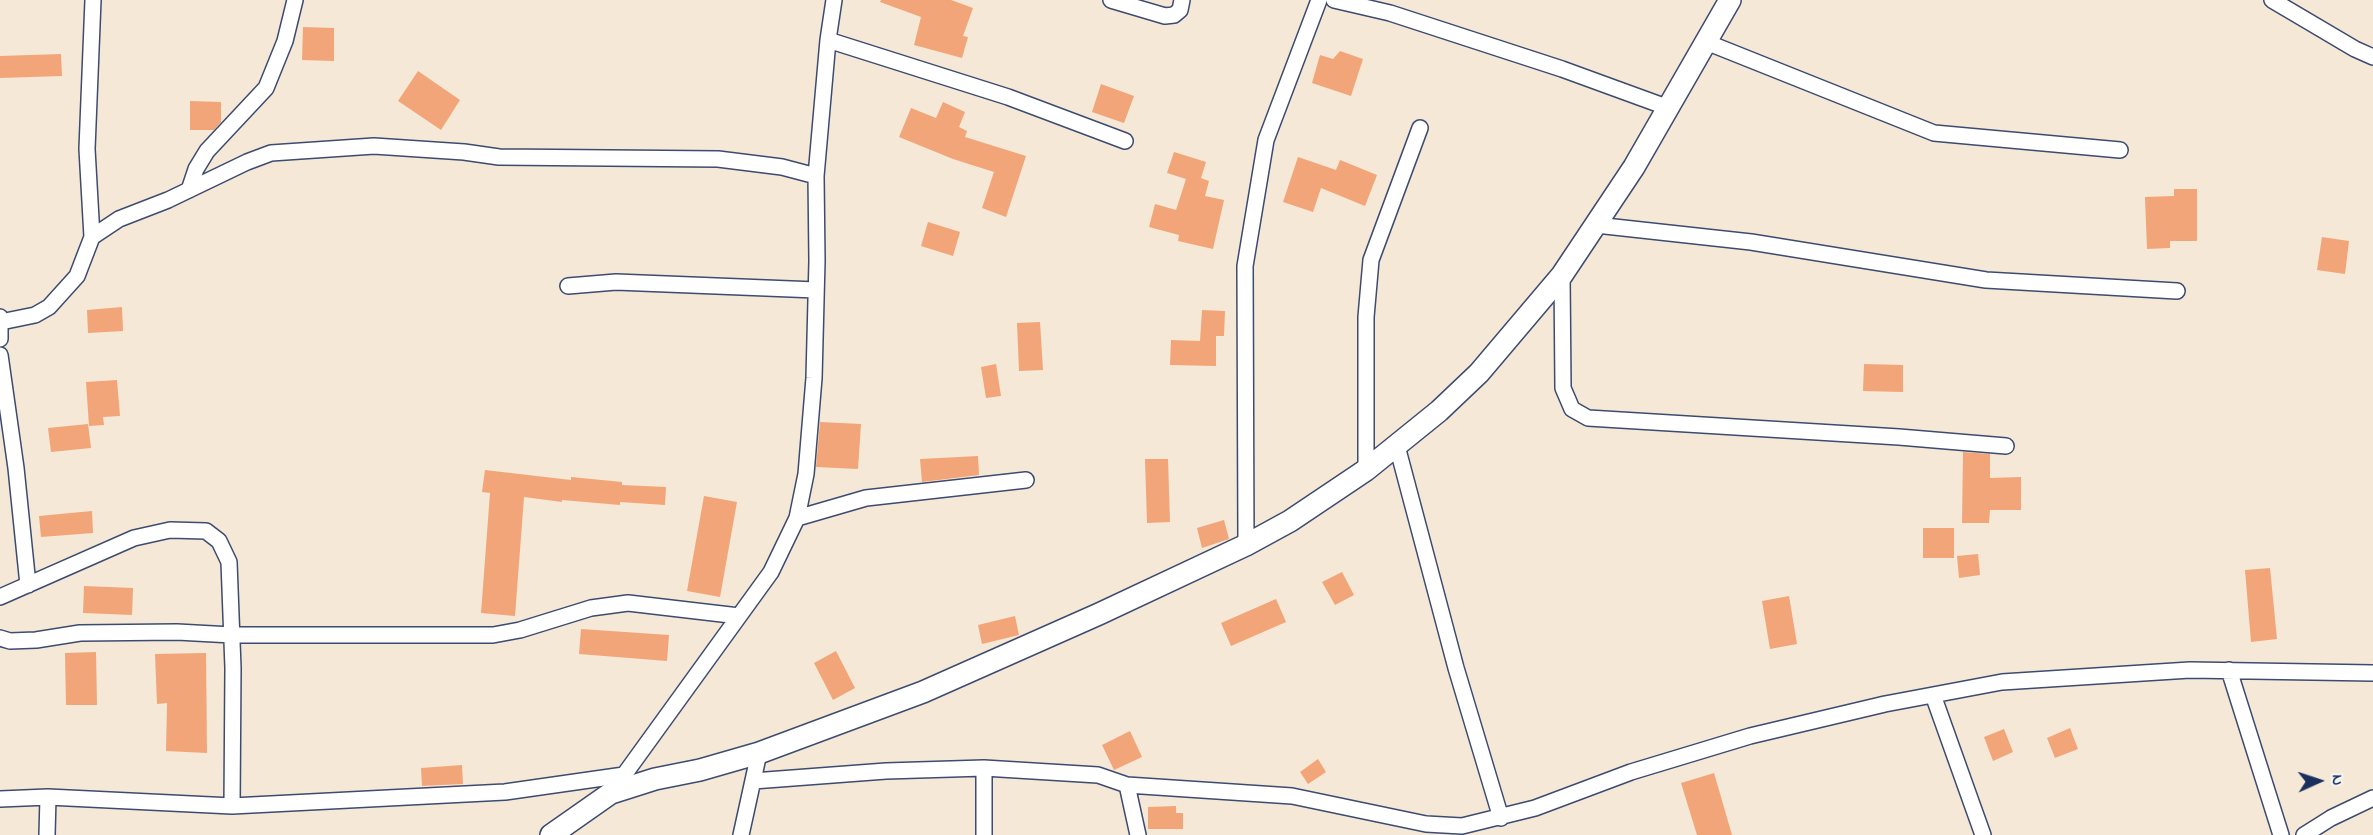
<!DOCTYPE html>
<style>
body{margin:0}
#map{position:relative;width:2373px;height:835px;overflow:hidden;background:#f5e8d6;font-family:"Indie Flower",sans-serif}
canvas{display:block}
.north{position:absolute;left:2289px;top:751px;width:60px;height:60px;-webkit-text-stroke:4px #f6f6f2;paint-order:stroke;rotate:87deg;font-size:16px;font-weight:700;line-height:24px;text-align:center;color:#1b2f5e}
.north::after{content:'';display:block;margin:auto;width:21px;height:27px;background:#1b2f5e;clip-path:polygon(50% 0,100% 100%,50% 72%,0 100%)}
</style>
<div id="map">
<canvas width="2373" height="835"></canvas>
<div class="north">N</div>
</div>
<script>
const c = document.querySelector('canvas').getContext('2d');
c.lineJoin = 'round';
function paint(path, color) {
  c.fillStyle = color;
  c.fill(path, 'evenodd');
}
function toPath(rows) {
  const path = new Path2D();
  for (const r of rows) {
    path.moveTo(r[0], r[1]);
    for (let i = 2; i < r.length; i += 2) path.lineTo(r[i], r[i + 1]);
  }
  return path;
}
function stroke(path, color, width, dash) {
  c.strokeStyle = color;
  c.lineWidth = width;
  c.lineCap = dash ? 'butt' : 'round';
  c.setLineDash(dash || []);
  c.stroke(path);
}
const building = toPath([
 [881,0,951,0,973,8,963,36,968,37,962,58,914,45,921,17,880,2],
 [303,27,334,28,334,61,302,60],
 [1340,51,1363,59,1351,96,1312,83,1320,55,1333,59],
 [61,54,62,76,0,78,0,56],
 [418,71,460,100,441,130,398,101],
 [1101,84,1134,96,1124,123,1092,112],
 [190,101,221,102,221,122,214,130,190,130],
 [943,102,965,112,959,127,967,131,965,137,1026,156,1006,217,982,208,994,172,953,159,899,137,911,108,936,118],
 [1174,152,1206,162,1201,178,1209,181,1205,196,1224,200,1213,249,1178,241,1179,235,1149,227,1155,204,1176,210,1186,179,1167,173],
 [1298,157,1336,170,1340,160,1377,175,1365,206,1321,188,1313,212,1283,202],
 [2174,189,2197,189,2197,241,2170,241,2170,248,2147,249,2145,197,2174,196],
 [928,222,960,232,953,256,921,246],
 [2322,237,2349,241,2345,274,2317,270],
 [122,307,123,331,88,333,87,310],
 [1202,310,1225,311,1224,336,1216,336,1216,366,1170,365,1171,340,1200,341],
 [1040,322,1043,370,1019,371,1017,323],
 [996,364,1001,396,986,398,981,367],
 [1864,364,1903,365,1903,392,1863,391],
 [117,380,120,416,103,417,104,425,89,426,86,382],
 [820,422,861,424,858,469,816,467],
 [88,424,91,448,51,452,48,428],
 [1963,452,1990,454,1990,478,2021,477,2021,510,1990,510,1989,523,1962,523],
 [978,456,979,475,922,482,920,459],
 [1145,459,1168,459,1170,522,1147,523],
 [485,470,571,480,571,477,622,482,622,485,666,487,665,505,620,502,620,505,562,500,562,502,524,497,515,616,481,613,490,493,482,492],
 [704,496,737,502,720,597,687,591],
 [92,511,93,533,41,537,39,516],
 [1224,520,1229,539,1202,548,1197,528],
 [1923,528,1954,528,1954,558,1923,558],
 [1978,554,1980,575,1959,578,1957,556],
 [2270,568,2277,639,2251,642,2245,570],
 [1342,572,1354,595,1335,605,1322,582],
 [84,586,133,588,132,615,83,613],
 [1789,596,1797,644,1770,649,1762,601],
 [1276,599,1286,622,1231,646,1221,623],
 [1015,616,1019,635,982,644,978,625],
 [581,629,669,635,667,661,579,654],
 [836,651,855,688,833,700,814,663],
 [96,652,97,705,66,705,65,653],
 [206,653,207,753,166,751,167,703,157,704,155,654],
 [2070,728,2078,749,2055,758,2047,738],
 [2004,729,2013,752,1993,761,1984,737],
 [1130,731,1142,757,1114,770,1102,745],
 [1318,759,1326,772,1308,784,1300,772],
 [462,765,463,784,422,786,421,768],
 [1714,773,1732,835,1697,835,1681,783],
 [1176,806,1176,813,1183,813,1183,829,1148,829,1148,807]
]);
const street = toPath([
 [1111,0,1165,16,1174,15,1180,10,1182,0],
 [1334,0,1390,13,1562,69,1669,108],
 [2272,0,2355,49,2373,57],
 [828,40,1008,97,1125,141],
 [1706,42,1934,133,2120,150],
 [189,190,196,169,207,151,266,88,285,41,295,0],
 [1596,225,1751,242,1986,280,2177,291],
 [92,237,119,219,168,200,247,162,271,153,374,146,464,152,499,157,718,159,782,167,816,176],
 [1562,275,1563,388,1572,409,1588,418,1899,437,2006,446],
 [568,286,616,282,816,290],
 [0,317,0,339],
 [1,322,35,315,49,307,77,276,92,237,87,149,93,0],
 [0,355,16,468,28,585],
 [1397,446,1456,668,1501,818],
 [1366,470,1366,317,1371,260,1420,128],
 [797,518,866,498,1026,480],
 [1246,545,1245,266,1266,140,1319,0],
 [0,597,134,538,170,530,206,531,219,541,229,562,233,668,232,806],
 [0,638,10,641,36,640,80,633,177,632,232,635,493,635,520,630,591,608,628,603,739,616],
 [2229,670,2281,835],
 [1933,695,1983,835],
 [984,768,984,835],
 [753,781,886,771,984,768,1098,775,1127,785,1292,796,1426,824,1462,826,1535,808,1631,772,1750,736,1885,704,2002,682,2190,670,2373,673],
 [1127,785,1138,835],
 [611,793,771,572,797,518,806,474,814,378,817,261,816,176,828,40,834,0],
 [0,799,48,797,232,806,505,792,624,775],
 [47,835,48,797],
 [741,835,759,753],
 [2304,835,2331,818,2373,798]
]);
const secondary = toPath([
 [551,835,611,793,655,779,700,770,759,753,923,692,1099,614,1246,545,1290,521,1366,470,1439,411,1479,373,1562,275,1634,167,1730,0]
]);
paint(building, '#f2a578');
stroke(street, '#3c4b70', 18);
stroke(secondary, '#3c4b70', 24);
stroke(street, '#fff', 15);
stroke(secondary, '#fff', 21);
</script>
